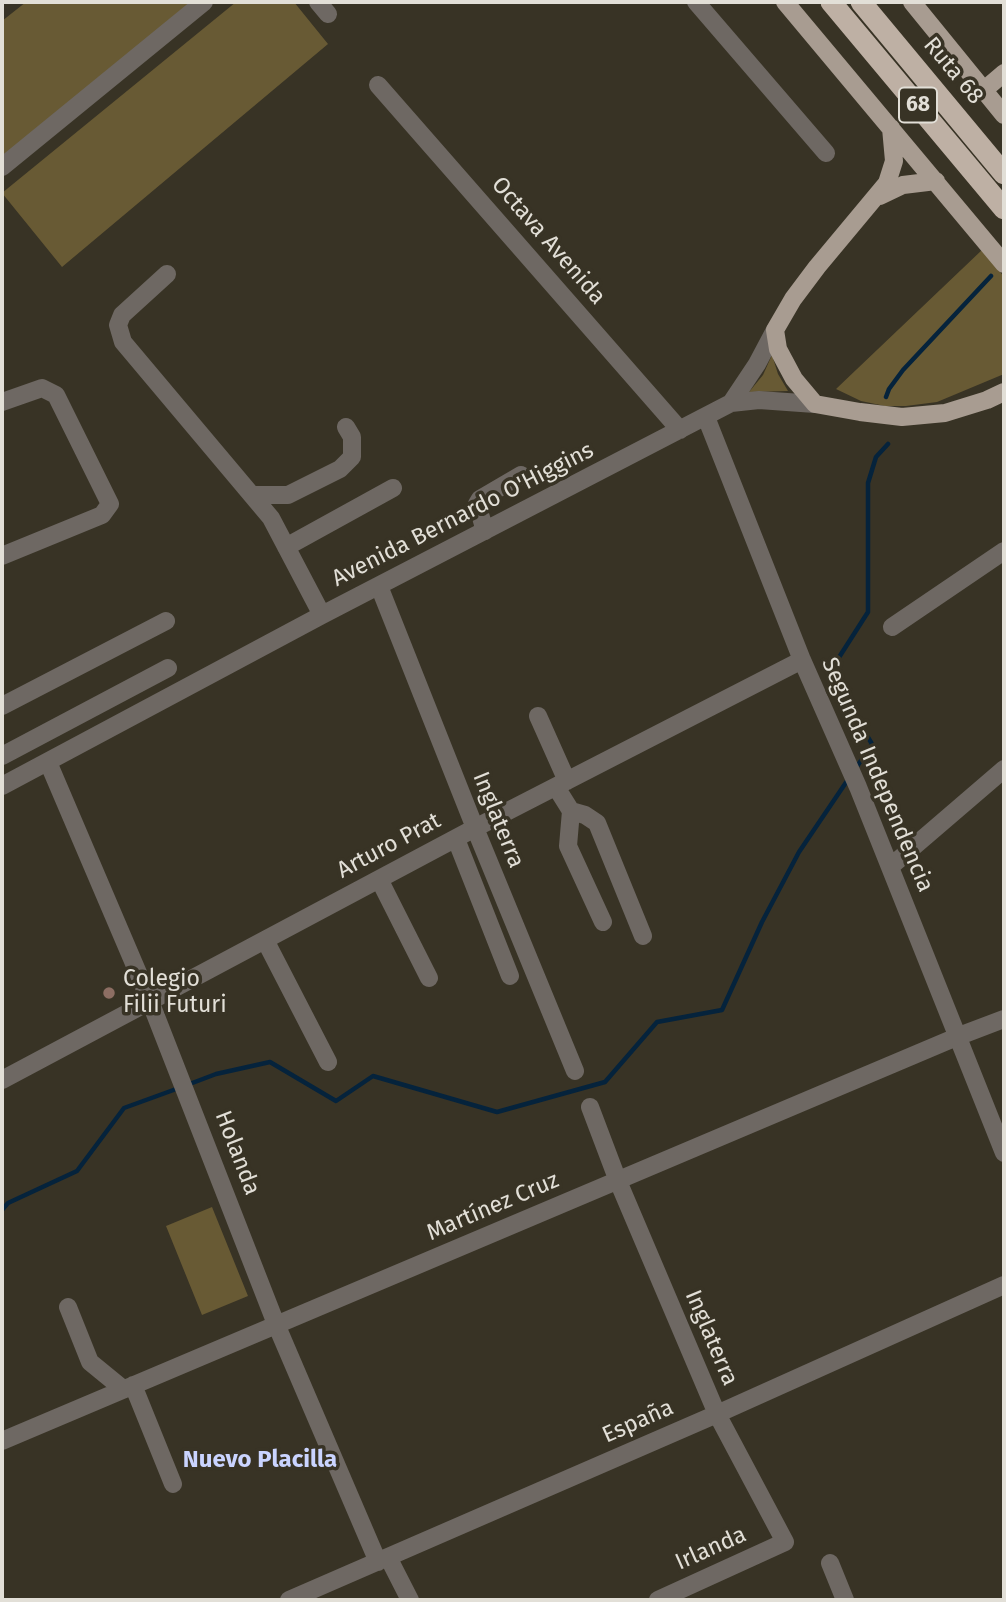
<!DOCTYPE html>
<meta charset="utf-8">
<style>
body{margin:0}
#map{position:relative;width:1006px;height:1602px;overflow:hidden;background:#383325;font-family:"Fira Sans",sans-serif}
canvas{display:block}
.frame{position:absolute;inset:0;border:4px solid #e2dfd7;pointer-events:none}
</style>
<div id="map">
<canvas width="1006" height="1602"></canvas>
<div class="frame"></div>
</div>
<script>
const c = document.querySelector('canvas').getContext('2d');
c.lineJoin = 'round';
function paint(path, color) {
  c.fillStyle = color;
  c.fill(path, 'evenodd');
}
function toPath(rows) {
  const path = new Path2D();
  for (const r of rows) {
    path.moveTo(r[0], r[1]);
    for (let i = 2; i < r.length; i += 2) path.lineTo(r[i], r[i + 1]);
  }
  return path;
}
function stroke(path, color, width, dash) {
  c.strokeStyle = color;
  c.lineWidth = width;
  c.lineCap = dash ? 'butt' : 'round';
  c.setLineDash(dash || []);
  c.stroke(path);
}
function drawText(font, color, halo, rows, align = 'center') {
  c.font = font + ' "Fira Sans",sans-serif';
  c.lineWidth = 7;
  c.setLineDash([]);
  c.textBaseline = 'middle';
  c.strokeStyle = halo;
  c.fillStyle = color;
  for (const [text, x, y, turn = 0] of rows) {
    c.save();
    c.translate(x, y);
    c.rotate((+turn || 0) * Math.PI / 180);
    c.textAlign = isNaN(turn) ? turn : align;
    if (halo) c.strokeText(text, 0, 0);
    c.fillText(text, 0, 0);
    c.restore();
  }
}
const green = toPath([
 [26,2,192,2,2,161,2,21],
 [236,2,294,2,328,44,62,267,2,193],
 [983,249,1004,277,1004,374,937,402,906,406,885,406,861,401,836,389],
 [772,355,778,374,788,391,749,392,763,375],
 [212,1207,248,1296,202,1315,166,1226]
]);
const stream = toPath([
 [886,397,889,389,903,370,991,276],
 [856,768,872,744,829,673,868,612,868,483,876,457,888,444],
 [187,1085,216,1074,270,1062,336,1101,373,1076,497,1112,605,1082,657,1022,722,1010,762,922,799,852,849,778],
 [2,1210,8,1203,77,1171,124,1108,179,1088]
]);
const minor = toPath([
 [318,2,328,14],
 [696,2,826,153],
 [378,85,680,430],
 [2,167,204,2],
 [167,274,122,315,118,325,123,342,271,518,322,615],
 [2,402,42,388,56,395,110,504,102,515,2,556],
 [731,403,759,400,815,404],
 [706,417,802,660,858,787,1004,1153],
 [252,495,288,495,340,469,352,457,352,437,346,427],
 [485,531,477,504,480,499,521,475],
 [286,547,393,488],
 [379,586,475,828,575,1071],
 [892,627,1004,551],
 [2,706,166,621],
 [538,716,567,781],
 [2,756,168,668],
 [48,762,150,1001,276,1324,378,1562],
 [2,786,322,615,731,403,757,364,775,330],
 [556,787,571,811,585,815,597,823,643,936],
 [571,811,568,846,603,922],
 [456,839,510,976],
 [890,867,1004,769],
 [379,879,429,978],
 [265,940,328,1062],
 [2,1080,475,828,802,660],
 [590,1107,618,1181,717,1414,785,1542,658,1600],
 [68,1307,90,1362,123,1389],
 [133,1385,173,1484],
 [2,1441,959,1036,1004,1019],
 [388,1557,410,1600],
 [830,1563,845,1600],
 [289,1600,717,1414,1004,1285]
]);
const major = toPath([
 [785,2,1004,264],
 [912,2,1004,115],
 [984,90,1004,73],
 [891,128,894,161,887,183,817,267,793,299,775,330,778,349,794,379,815,404,860,412,902,417,945,413,987,400,1004,392],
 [880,196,903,185,936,181]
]);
const highway = toPath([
 [831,2,1004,209],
 [861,2,1004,174]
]);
const markers = [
 [109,993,7,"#8d6e63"]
];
const shields = [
 [918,105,38]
];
const shieldNames = [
 ["68",918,105]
];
const streetNames = [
 ["Ruta 68",953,71,50],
 ["Octava Avenida",548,241,49],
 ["Avenida Bernardo O'Higgins",463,515,-27],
 ["Segunda Independencia",877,775,67],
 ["Inglaterra",498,820,68],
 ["Arturo Prat",389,846,-28],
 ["Holanda",237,1153,69],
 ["Martínez Cruz",493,1207,-23],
 ["Inglaterra",711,1338,67],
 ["España",638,1422,-24],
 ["Irlanda",711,1549,-24]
];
const poiNames = [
 ["Colegio",123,980],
 ["Filii Futuri",123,1006]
];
const neighbourhoodNames = [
 ["Nuevo Placilla",260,1460]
];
paint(green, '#685a34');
stroke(stream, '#05233c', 4.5);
stroke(minor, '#6e6863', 18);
stroke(major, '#a89c91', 18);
stroke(highway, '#beb0a4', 21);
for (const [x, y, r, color] of markers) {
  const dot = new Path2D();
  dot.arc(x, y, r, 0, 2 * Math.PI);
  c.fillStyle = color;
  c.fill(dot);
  stroke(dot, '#383325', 2.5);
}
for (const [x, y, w] of shields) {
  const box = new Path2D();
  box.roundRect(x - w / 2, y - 17.5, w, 35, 5);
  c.fillStyle = '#383325';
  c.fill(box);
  stroke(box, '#e2dfd7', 2);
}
drawText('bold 21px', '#e2dfd7', null, shieldNames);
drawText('23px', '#e2dfd7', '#383325', streetNames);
drawText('23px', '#e2dfd7', '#383325', poiNames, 'left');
drawText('bold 24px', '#cad4ff', '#383325', neighbourhoodNames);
</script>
